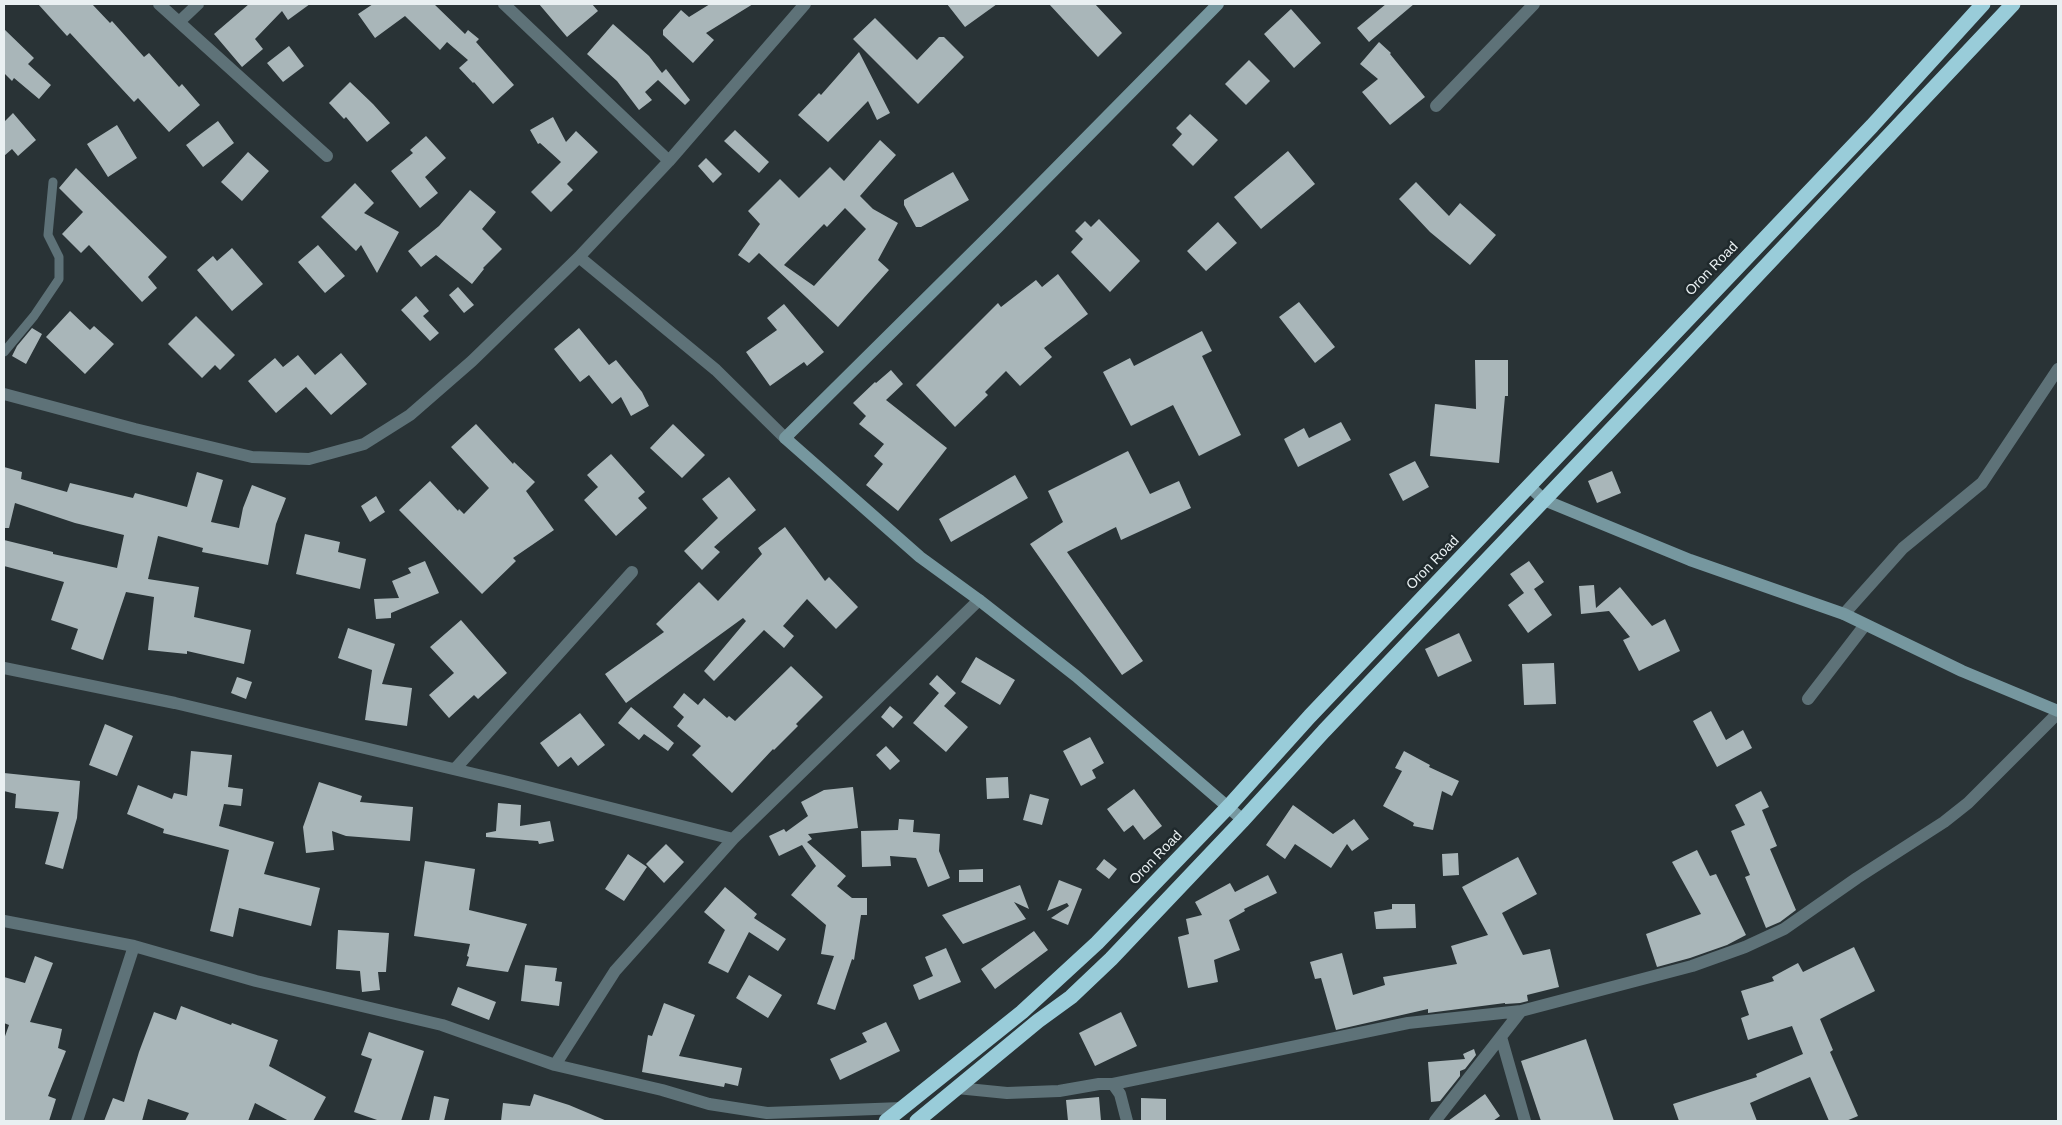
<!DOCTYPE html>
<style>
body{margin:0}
#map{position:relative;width:2062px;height:1125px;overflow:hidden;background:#293336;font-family:Arial,sans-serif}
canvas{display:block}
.frame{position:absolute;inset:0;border:5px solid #e9f0f2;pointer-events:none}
</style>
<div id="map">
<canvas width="2062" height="1125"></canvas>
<div class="frame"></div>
</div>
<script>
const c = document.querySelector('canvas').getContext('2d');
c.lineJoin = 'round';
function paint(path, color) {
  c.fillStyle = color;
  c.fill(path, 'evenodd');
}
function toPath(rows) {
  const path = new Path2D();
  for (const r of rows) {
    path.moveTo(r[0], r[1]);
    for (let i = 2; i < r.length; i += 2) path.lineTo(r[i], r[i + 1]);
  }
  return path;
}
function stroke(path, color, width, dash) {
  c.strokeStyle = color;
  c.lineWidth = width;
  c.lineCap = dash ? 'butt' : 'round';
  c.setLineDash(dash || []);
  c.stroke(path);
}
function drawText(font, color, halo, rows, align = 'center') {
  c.font = font + ' Arial,sans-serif';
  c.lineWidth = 5;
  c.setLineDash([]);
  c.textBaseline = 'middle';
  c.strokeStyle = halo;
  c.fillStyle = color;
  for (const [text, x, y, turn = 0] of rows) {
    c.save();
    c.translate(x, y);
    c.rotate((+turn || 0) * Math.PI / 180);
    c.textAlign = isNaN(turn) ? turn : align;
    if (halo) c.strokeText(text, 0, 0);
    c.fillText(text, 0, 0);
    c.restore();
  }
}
const building = toPath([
 [38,4,92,4,110,23,112,21,144,57,149,53,179,87,182,84,200,105,169,132,138,98,134,102,70,33,67,36],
 [249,4,310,4,288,20,282,11,255,39,263,49,242,67,214,34],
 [373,4,434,4,465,34,468,30,479,39,476,42,514,85,493,104,474,82,473,83,459,68,468,60,447,42,440,50,405,16,375,38,358,14],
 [539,4,592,4,598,11,567,37],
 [710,4,753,4,706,33,714,40,693,63,663,35,663,30,681,10,689,17],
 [947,4,997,4,965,27],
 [1049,4,1095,4,1122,33,1098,57],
 [1386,4,1414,4,1369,42,1357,28],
 [1291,9,1321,43,1294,68,1264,34],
 [875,18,917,60,939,37,944,37,964,57,918,104,853,39],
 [613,24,649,56,662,73,666,69,690,100,685,105,658,80,645,92,652,100,639,110,617,81,587,54],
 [4,29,34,58,28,64,51,85,39,99,14,78,12,81,4,73],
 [1379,42,1391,53,1390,54,1425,97,1390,125,1362,92,1378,79,1360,64],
 [289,46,304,66,283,82,267,63],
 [859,52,890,113,877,120,868,101,828,142,798,115,819,93,821,95],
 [1249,60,1270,81,1246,105,1225,84],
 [350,82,373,104,390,123,367,142,346,117,344,119,329,103],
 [13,113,36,140,18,156,12,149,4,156,4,122],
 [1190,114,1218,140,1193,166,1172,145,1182,134,1176,128],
 [553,117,566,142,576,131,598,152,567,184,573,190,551,212,531,192,561,162,540,143,538,144,530,130],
 [218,121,234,143,203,167,186,145],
 [117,125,137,158,108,177,87,144],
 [735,130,769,162,759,173,724,141],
 [426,136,446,158,425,177,438,193,420,208,391,171,413,153,410,150],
 [880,140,896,155,860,196,873,209,898,223,878,260,889,270,838,327,759,253,749,263,738,255,760,224,748,211,780,179,799,198,830,167,844,181],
 [845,208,866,229,814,286,784,265,824,224,827,227],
 [1288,151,1315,184,1261,229,1234,197],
 [248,152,269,171,242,201,221,182],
 [706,158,722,174,713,183,698,166],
 [76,168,167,257,148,277,157,288,142,302,89,245,81,253,62,234,83,212,59,188],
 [953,172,969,200,921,227,916,227,904,205,904,200],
 [1416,182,1449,216,1460,203,1496,235,1470,265,1430,232,1399,199],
 [355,183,374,203,364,213,399,232,377,273,361,245,356,251,321,217],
 [470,190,496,212,482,229,502,249,483,268,484,269,472,284,436,255,421,267,408,251,439,226],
 [1099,219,1140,261,1110,292,1071,252,1083,239,1075,231,1085,221,1091,227],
 [1218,222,1237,243,1206,271,1187,251],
 [318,245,345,276,325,293,298,262],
 [232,248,263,284,232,311,197,270,213,256,217,261],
 [1058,274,1088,314,1044,348,1052,357,1020,386,1006,371,985,392,988,395,955,427,916,385,998,303,1001,307,1036,280,1042,287],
 [458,287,474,305,464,313,449,295],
 [416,296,429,311,423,316,439,333,430,341,401,310],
 [1299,302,1335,347,1315,363,1279,317],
 [784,304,824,352,807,366,804,362,770,386,746,352,777,330,767,318],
 [70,311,90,330,94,326,114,344,85,374,46,337],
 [196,316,235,355,220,370,215,365,202,378,168,344],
 [32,328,42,334,26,364,12,356,17,346],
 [579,328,609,365,616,360,642,392,649,406,631,416,621,397,612,404,589,375,580,382,554,349],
 [1202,331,1212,351,1202,356,1241,435,1199,456,1173,405,1131,426,1103,372,1130,358,1134,366],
 [341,353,367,384,331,415,306,387,276,413,248,381,275,358,283,367,298,355,315,375],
 [1475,360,1508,360,1508,396,1505,396,1499,463,1430,456,1435,404,1476,409],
 [891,370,903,384,886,400,947,448,898,511,866,485,883,464,874,456,884,444,859,424,866,416,853,403,875,382,876,383],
 [1341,422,1351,440,1298,467,1284,439,1304,428,1309,438],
 [476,424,513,464,514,462,535,482,526,491,554,530,513,558,516,561,482,594,399,510,430,481,458,511,459,509,464,514,489,488,451,447],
 [673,424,705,455,682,478,650,448],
 [1128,451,1150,494,1179,481,1191,508,1121,540,1116,527,1067,552,1143,661,1122,675,1030,544,1063,522,1048,491],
 [611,454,645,492,638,498,647,508,616,536,584,500,598,487,587,475],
 [1415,461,1429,487,1403,501,1389,474],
 [4,467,22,472,21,479,67,492,70,483,133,498,135,493,187,507,197,472,223,480,211,522,239,528,243,508,252,485,286,498,276,524,268,565,202,552,203,548,158,536,148,579,199,587,194,617,251,630,244,664,187,651,187,654,148,650,154,597,126,592,103,660,71,649,78,629,51,620,64,582,4,566,4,540,53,552,53,554,117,568,124,535,75,523,15,503,9,528,4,528],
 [1612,471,1621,493,1597,503,1588,481],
 [1015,475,1028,498,951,542,939,519],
 [729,477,756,510,714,547,720,552,702,570,684,551,718,518,702,499],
 [376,496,385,512,370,522,361,506],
 [785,527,825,581,829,577,858,607,836,629,807,599,783,626,794,636,784,648,764,630,714,681,704,671,746,621,743,618,626,703,605,674,664,632,656,624,699,582,718,601,762,554,758,548],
 [305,534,340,542,338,552,366,559,360,589,296,574],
 [425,561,439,593,391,613,391,618,376,619,374,599,399,598,392,581,411,573,408,568],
 [1529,561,1544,582,1534,589,1552,615,1528,633,1508,605,1524,593,1510,574],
 [1594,585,1596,608,1620,587,1652,626,1665,619,1680,651,1639,671,1623,640,1630,637,1609,611,1581,614,1579,586],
 [461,620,507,673,478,699,474,695,449,718,429,695,454,673,430,647],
 [348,628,395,644,382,684,412,688,407,726,365,720,372,670,338,658],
 [1459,633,1472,661,1438,677,1425,649],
 [976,657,1015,680,1000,705,961,682],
 [1554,663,1556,704,1524,705,1522,664],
 [791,666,823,697,796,724,798,726,774,750,773,749,732,793,692,755,701,746,677,726,684,717,673,707,684,693,698,705,704,698,727,718,729,716,735,721],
 [937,675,956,693,944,706,968,727,946,752,913,723,939,693,929,684],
 [237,677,252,682,246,699,231,693],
 [890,706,903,717,893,728,881,717],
 [631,707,674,743,668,751,644,734,639,740,618,723],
 [1711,711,1726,740,1743,730,1752,748,1717,767,1693,721],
 [580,713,605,745,578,766,571,757,558,767,540,743],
 [105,724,133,736,117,776,89,765],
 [1090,737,1104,763,1092,770,1096,778,1081,786,1063,751],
 [886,746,900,761,890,770,876,755],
 [191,751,232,755,228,787,243,789,241,806,224,804,219,826,274,842,264,874,320,888,311,926,239,908,233,937,210,931,229,850,163,833,164,829,127,814,138,785,172,799,174,793,187,796],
 [1404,751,1430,765,1429,767,1459,781,1452,796,1442,791,1433,830,1413,826,1414,823,1383,806,1402,771,1395,768],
 [4,773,80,781,77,818,63,869,45,864,59,812,15,808,16,794,4,791],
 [1008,777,1009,798,987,799,986,778],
 [319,782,362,796,360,802,413,807,410,841,346,836,332,831,334,850,306,853,303,827],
 [853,787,858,828,808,834,812,839,807,842,846,876,837,886,852,898,867,898,867,915,861,915,854,960,852,959,835,1010,817,1004,834,956,821,954,826,925,791,895,816,866,802,845,779,856,769,836,784,829,786,832,808,816,801,802,824,790],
 [1134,789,1162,826,1144,840,1133,825,1124,832,1107,809],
 [1761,791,1769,807,1762,810,1777,846,1770,849,1796,910,1780,922,1766,928,1745,877,1750,875,1731,831,1745,825,1735,805],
 [1030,794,1049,799,1042,825,1023,820],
 [498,803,521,805,520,826,550,821,554,841,539,844,538,841,486,837,486,833,496,831],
 [1293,805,1333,834,1354,819,1369,839,1352,851,1347,844,1331,868,1295,844,1285,859,1266,845],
 [899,819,914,820,913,832,940,834,939,851,950,878,928,887,916,858,890,856,891,866,862,867,861,831,898,830],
 [666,844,684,862,664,883,646,864],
 [1697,850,1710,876,1716,874,1746,935,1727,945,1690,958,1657,967,1646,934,1701,914,1672,862],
 [1458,853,1459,875,1443,876,1442,854],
 [628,854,647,867,624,901,605,889],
 [1518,857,1537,894,1502,913,1523,955,1550,949,1559,987,1527,995,1528,1001,1520,1003,1505,1004,1505,1003,1428,1013,1428,1009,1336,1030,1321,978,1315,979,1310,962,1342,953,1353,995,1385,985,1383,977,1457,964,1451,946,1488,935,1462,887],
 [1104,859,1117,869,1109,879,1096,869],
 [425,861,475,869,469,910,527,924,508,972,466,966,469,957,467,956,470,944,414,936],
 [983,869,983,882,959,882,959,870],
 [1268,875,1277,893,1244,909,1245,911,1229,920,1240,950,1214,960,1218,982,1188,988,1178,937,1189,934,1186,919,1202,915,1195,902,1230,883,1235,892],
 [1059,880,1082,889,1068,925,1051,918,1069,906,1067,903,1047,911],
 [1020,885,1029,909,1014,902,1026,919,963,944,942,915],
 [725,887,757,914,754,918,786,939,778,951,749,932,728,973,708,963,725,930,704,912],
 [1392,904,1415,904,1416,928,1376,929,1374,912,1392,909],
 [338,930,389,933,386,972,378,972,380,990,362,992,360,971,336,969],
 [1034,931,1048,950,995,989,981,969],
 [1854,947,1875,991,1820,1019,1833,1050,1830,1052,1858,1116,1846,1121,1829,1121,1810,1077,1750,1103,1757,1121,1679,1121,1673,1104,1757,1077,1756,1074,1803,1054,1792,1026,1748,1040,1741,1018,1749,1015,1741,991,1774,981,1772,977,1798,963,1803,972],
 [946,948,961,982,919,1000,913,985,933,976,925,957],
 [35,956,53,963,30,1022,62,1029,58,1048,66,1051,48,1096,56,1099,49,1121,4,1121,4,1039,9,1025,4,1023,4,977,25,983],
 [525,965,557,968,555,981,562,982,559,1006,521,1001],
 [749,975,782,995,768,1018,736,998],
 [458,987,496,1002,489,1020,451,1005],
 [664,1003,695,1015,679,1056,742,1068,738,1086,725,1083,724,1087,642,1072,648,1035,652,1036],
 [181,1006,231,1025,232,1023,278,1040,269,1066,326,1097,313,1121,289,1121,255,1103,248,1121,185,1121,189,1113,148,1099,142,1121,104,1121,113,1098,124,1102,139,1052,154,1012,176,1020],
 [1121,1012,1137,1046,1095,1066,1079,1033],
 [886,1022,900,1051,840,1080,830,1059,867,1042,862,1033],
 [369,1032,424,1051,401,1121,380,1121,354,1112,372,1059,361,1055],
 [1586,1039,1614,1121,1541,1121,1521,1061],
 [1474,1049,1476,1055,1465,1069,1460,1071,1460,1076,1440,1101,1431,1102,1428,1062,1465,1059,1463,1054],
 [534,1094,569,1105,607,1121,501,1121,503,1103,530,1106],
 [1485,1094,1500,1116,1493,1121,1448,1121],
 [434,1096,449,1099,444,1121,429,1121],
 [1099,1097,1101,1121,1068,1121,1066,1100],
 [1141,1098,1166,1099,1166,1121,1141,1121]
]);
const lane = toPath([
 [4,352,34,316,59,279,59,257,48,235,53,182]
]);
const street = toPath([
 [159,4,327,156],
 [504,4,669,161],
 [179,22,198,4],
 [1436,106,1534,4],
 [579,257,716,370,785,438],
 [4,394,135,429,252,457,309,459,364,444,410,415,472,361,579,257,669,161,805,4],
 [1844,614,1903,548,1982,483,2058,369],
 [4,668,175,703,508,782,733,839,979,600],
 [1808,699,1865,625],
 [455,769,632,572],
 [4,921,134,946,256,981,442,1025,555,1065,662,1090,709,1104,767,1113,902,1108],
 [1501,1037,1525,1121],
 [555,1065,615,971,733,839],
 [1113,1084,1408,1023,1521,1011,1692,966,1745,947,1784,929,1857,878,1944,822,1968,803,2058,713],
 [957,1088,1007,1093,1059,1091,1099,1084,1113,1084,1120,1094,1127,1121],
 [77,1121,134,946],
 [1435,1121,1521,1011]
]);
const secondary = toPath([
 [1218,4,997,228,785,438,920,557,979,600,1076,676,1243,820],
 [1529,486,1544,500,1690,560,1844,614,1962,671,2058,711]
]);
const highway = toPath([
 [886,1121,1022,1012,1097,943,1229,806,1310,716,1872,126,1983,4],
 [917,1121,1038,1021,1071,997,1111,959,1243,820,1324,731,1662,376,2013,4]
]);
const streetNames = [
 ["Oron Road",1712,269,-46],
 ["Oron Road",1433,563,-46],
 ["Oron Road",1156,858,-46]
];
paint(building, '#a9b6b9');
stroke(lane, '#5e7278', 9);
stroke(street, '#5e7278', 12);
stroke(secondary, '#76979f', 12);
stroke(highway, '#99ccd9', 15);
drawText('14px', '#e9f0f2', '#1f292c', streetNames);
</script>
